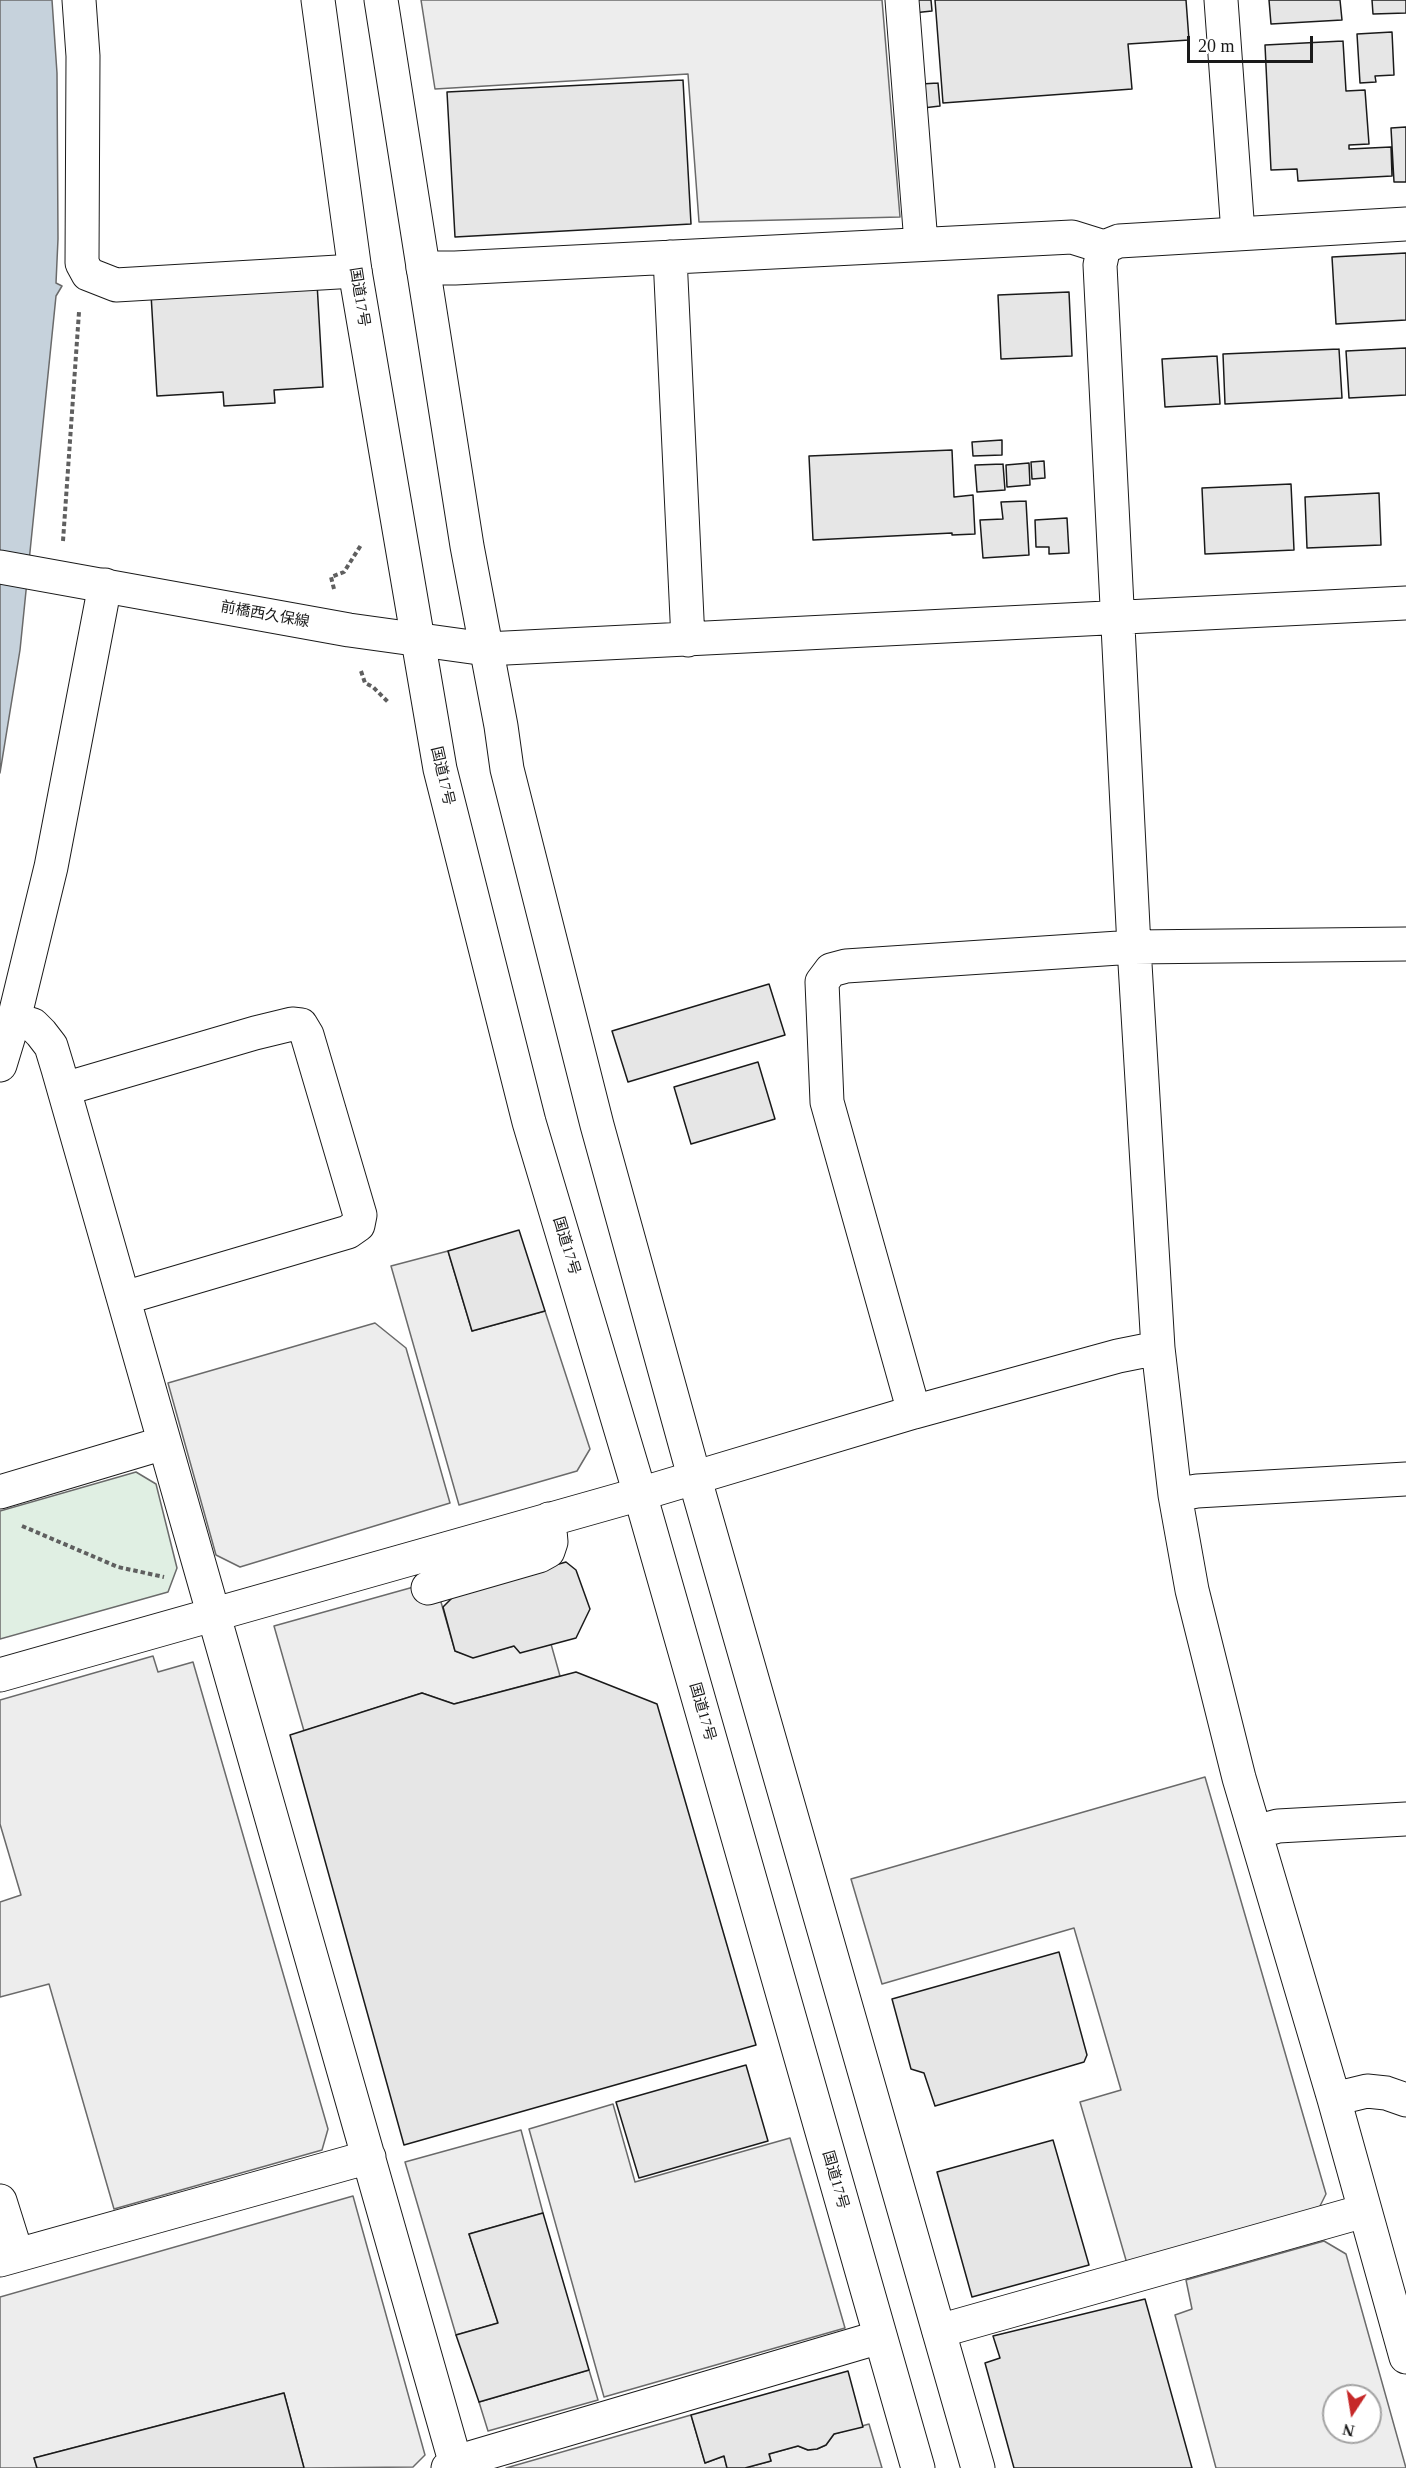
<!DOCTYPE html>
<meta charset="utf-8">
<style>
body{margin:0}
#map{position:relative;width:1406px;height:2468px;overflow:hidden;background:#fff;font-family:"Times New Roman",serif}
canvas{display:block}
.north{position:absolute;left:1322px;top:2384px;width:60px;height:60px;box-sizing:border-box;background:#fff;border:2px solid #a3a3a3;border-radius:50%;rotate:192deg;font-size:16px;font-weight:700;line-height:24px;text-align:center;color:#1a1a1a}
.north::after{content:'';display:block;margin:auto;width:21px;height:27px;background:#c62828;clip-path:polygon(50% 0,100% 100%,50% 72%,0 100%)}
.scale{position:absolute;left:1187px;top:36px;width:126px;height:27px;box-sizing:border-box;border:3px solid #1a1a1a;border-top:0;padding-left:8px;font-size:18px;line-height:21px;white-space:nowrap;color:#1a1a1a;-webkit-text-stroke:4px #fff;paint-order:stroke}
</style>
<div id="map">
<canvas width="1406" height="2468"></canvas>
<div class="north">N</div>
<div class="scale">20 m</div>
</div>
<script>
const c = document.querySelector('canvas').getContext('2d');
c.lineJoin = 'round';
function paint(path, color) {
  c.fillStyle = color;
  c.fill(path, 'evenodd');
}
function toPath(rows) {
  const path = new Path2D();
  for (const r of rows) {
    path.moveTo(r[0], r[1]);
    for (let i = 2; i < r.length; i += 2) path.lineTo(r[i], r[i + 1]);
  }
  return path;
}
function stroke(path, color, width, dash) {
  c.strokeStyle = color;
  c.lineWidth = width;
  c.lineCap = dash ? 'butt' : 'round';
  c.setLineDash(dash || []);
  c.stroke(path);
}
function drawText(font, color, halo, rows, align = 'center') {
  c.font = font + ' "Times New Roman","Noto Sans JP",serif';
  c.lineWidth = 4.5;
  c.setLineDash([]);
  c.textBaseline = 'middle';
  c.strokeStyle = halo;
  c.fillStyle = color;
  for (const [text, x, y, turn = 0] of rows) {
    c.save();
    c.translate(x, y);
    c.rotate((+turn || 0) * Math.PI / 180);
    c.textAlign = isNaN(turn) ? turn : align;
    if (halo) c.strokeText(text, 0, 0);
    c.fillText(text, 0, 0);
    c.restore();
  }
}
const green = toPath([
 [136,1472,156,1484,177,1568,168,1592,0,1639,0,1511,136,1472]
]);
const parking = toPath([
 [421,0,882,0,900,217,699,222,688,74,435,89,421,0],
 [448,1251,472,1331,545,1311,590,1449,577,1471,459,1505,391,1266,448,1251],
 [375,1323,406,1348,450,1503,240,1567,216,1555,168,1383,375,1323],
 [435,1581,455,1651,473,1657,514,1646,521,1652,551,1644,560,1676,454,1704,422,1693,304,1731,274,1626,435,1581],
 [153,1656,158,1672,193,1662,328,2129,322,2150,114,2209,49,1984,0,1997,0,1902,21,1895,0,1824,0,1700,153,1656],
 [1205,1777,1326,2194,1317,2212,1128,2267,1080,2102,1121,2090,1074,1928,882,1984,851,1879,1205,1777],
 [613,2104,635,2182,790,2138,845,2328,604,2397,529,2129,613,2104],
 [521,2130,543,2213,469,2234,498,2323,456,2335,405,2162,521,2130],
 [353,2196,425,2455,413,2467,304,2468,284,2393,34,2458,37,2468,0,2468,0,2297,353,2196],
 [1324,2241,1346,2254,1406,2468,1216,2468,1175,2315,1192,2309,1186,2280,1324,2241],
 [1334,2396,1370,2396,1370,2432,1334,2432,1334,2396],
 [589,2370,598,2400,488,2431,479,2402,589,2370],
 [691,2415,705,2463,724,2456,727,2468,506,2468,691,2415],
 [869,2424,882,2468,745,2468,771,2461,769,2454,798,2446,808,2450,817,2449,826,2445,834,2434,869,2424]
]);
const water = toPath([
 [0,0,52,0,57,73,58,239,56,283,62,286,56,296,20,650,0,773,0,0]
]);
const building = toPath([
 [912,0,931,0,932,11,913,13,912,0],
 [935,0,1186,0,1189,40,1128,44,1132,89,943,103,935,0],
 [1269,0,1340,0,1342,20,1271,24,1269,0],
 [1372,0,1406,0,1406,13,1373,14,1372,0],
 [1392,32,1394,75,1375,76,1376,82,1360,83,1357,34,1392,32],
 [1343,41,1346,91,1365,90,1369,144,1349,145,1349,149,1391,147,1392,176,1298,181,1297,169,1271,170,1265,45,1343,41],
 [683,80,691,224,455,237,447,92,683,80],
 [938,83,940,106,923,108,921,84,938,83],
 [1406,127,1406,182,1394,182,1391,128,1406,127],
 [1406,253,1406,320,1336,324,1332,257,1406,253],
 [317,283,323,387,274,390,275,403,224,406,223,392,157,396,151,294,317,283],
 [1069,292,1072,356,1001,359,998,295,1069,292],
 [1406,348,1406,395,1349,398,1346,351,1406,348],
 [1339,349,1342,398,1225,404,1223,354,1339,349],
 [1217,356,1220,404,1165,407,1162,359,1217,356],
 [1002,440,1002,455,973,456,972,442,1002,440],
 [952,450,954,497,973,495,975,534,952,535,952,533,813,540,809,456,952,450],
 [1044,461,1045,478,1032,479,1031,462,1044,461],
 [1029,463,1030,485,1007,487,1006,465,1029,463],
 [1003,464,1005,490,977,492,975,465,1003,464],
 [1291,484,1294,550,1205,554,1202,488,1291,484],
 [1379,493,1381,545,1307,548,1305,497,1379,493],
 [1026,501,1029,555,983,558,980,520,1003,519,1001,502,1026,501],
 [1067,518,1069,553,1049,554,1049,547,1036,547,1035,520,1067,518],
 [769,984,785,1035,628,1082,612,1031,769,984],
 [758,1062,775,1119,691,1144,674,1087,758,1062],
 [519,1230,545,1311,472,1331,448,1251,519,1230],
 [566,1562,576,1570,590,1609,576,1638,520,1653,514,1646,473,1658,455,1651,443,1607,457,1593,566,1562],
 [576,1672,657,1704,756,2045,404,2145,290,1735,422,1693,454,1704,576,1672],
 [1059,1952,1087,2055,1084,2062,935,2106,924,2073,911,2069,892,1999,1059,1952],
 [746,2065,768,2141,639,2178,616,2102,746,2065],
 [1053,2140,1089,2265,972,2297,937,2172,1053,2140],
 [543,2213,589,2370,479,2402,456,2335,498,2323,469,2234,543,2213],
 [1145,2299,1192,2468,1014,2468,985,2363,1000,2358,993,2336,1145,2299],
 [848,2371,863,2427,834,2434,826,2445,817,2449,808,2450,798,2446,769,2454,771,2461,745,2468,727,2468,724,2456,705,2463,691,2415,848,2371],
 [284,2393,304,2468,37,2468,34,2458,284,2393]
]);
const path = toPath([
 [63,541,79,312],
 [334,589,331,577,344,572,361,545],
 [361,671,365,683,373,687,388,702],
 [22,1526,118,1567,164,1577]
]);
const minor = toPath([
 [79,0,83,56,82,263,88,274,116,285,355,271],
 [902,0,921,243],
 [1221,0,1238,233],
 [1406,224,1119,241,1104,247,1100,265,1134,947,1158,1348,1175,1495,1192,1590,1239,1778,1334,2099,1406,2357],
 [670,257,688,640],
 [423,268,455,268,1072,237,1104,247],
 [486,649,1406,603],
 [14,1019,33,1025,41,1033,51,1046,58,1069,457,2468],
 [0,1065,14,1019,51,867,105,585],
 [64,1089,255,1033,292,1024,301,1025,307,1035,360,1215,358,1225,348,1232,124,1298],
 [914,1412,827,1102,822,982,831,970,846,966,1134,947,1406,944],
 [0,1492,164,1443],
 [1175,1495,1197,1491,1406,1479],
 [428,1588,539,1556,548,1551,551,1542,549,1519],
 [0,1675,640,1494,914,1412,1118,1356,1158,1348],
 [1256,1832,1278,1826,1406,1819],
 [1334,2099,1367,2091,1386,2093,1406,2100],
 [0,2201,17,2255],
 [0,2260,369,2157],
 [939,2331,1364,2211],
 [448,2468,456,2462,880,2337]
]);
const major = toPath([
 [0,567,349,630,486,649]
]);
const highway = toPath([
 [318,0,355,271,440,769,529,1122,640,1494,918,2468],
 [381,0,467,546,501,726,507,769,597,1125,694,1476,978,2468]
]);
const streetNames = [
 ["国道17号",359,297,81],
 ["前橋西久保線",265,615,10],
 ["国道17号",442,776,77],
 ["国道17号",566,1246,73],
 ["国道17号",702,1712,74],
 ["国道17号",835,2180,74]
];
paint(green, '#e0efe3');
stroke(green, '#6a6a6a', 1.5);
paint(parking, '#ededed');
stroke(parking, '#6a6a6a', 1.5);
paint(water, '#c6d2dc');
stroke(water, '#6a6a6a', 1.5);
paint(building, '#e6e6e6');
stroke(building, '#1a1a1a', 1.5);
stroke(minor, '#1a1a1a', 35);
stroke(major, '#1a1a1a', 35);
stroke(highway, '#1a1a1a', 35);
stroke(path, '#5f5f5f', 4, [4.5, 3]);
stroke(minor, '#fff', 33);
stroke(major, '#fff', 33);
stroke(highway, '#fff', 33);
drawText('15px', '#1a1a1a', '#fff', streetNames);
</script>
